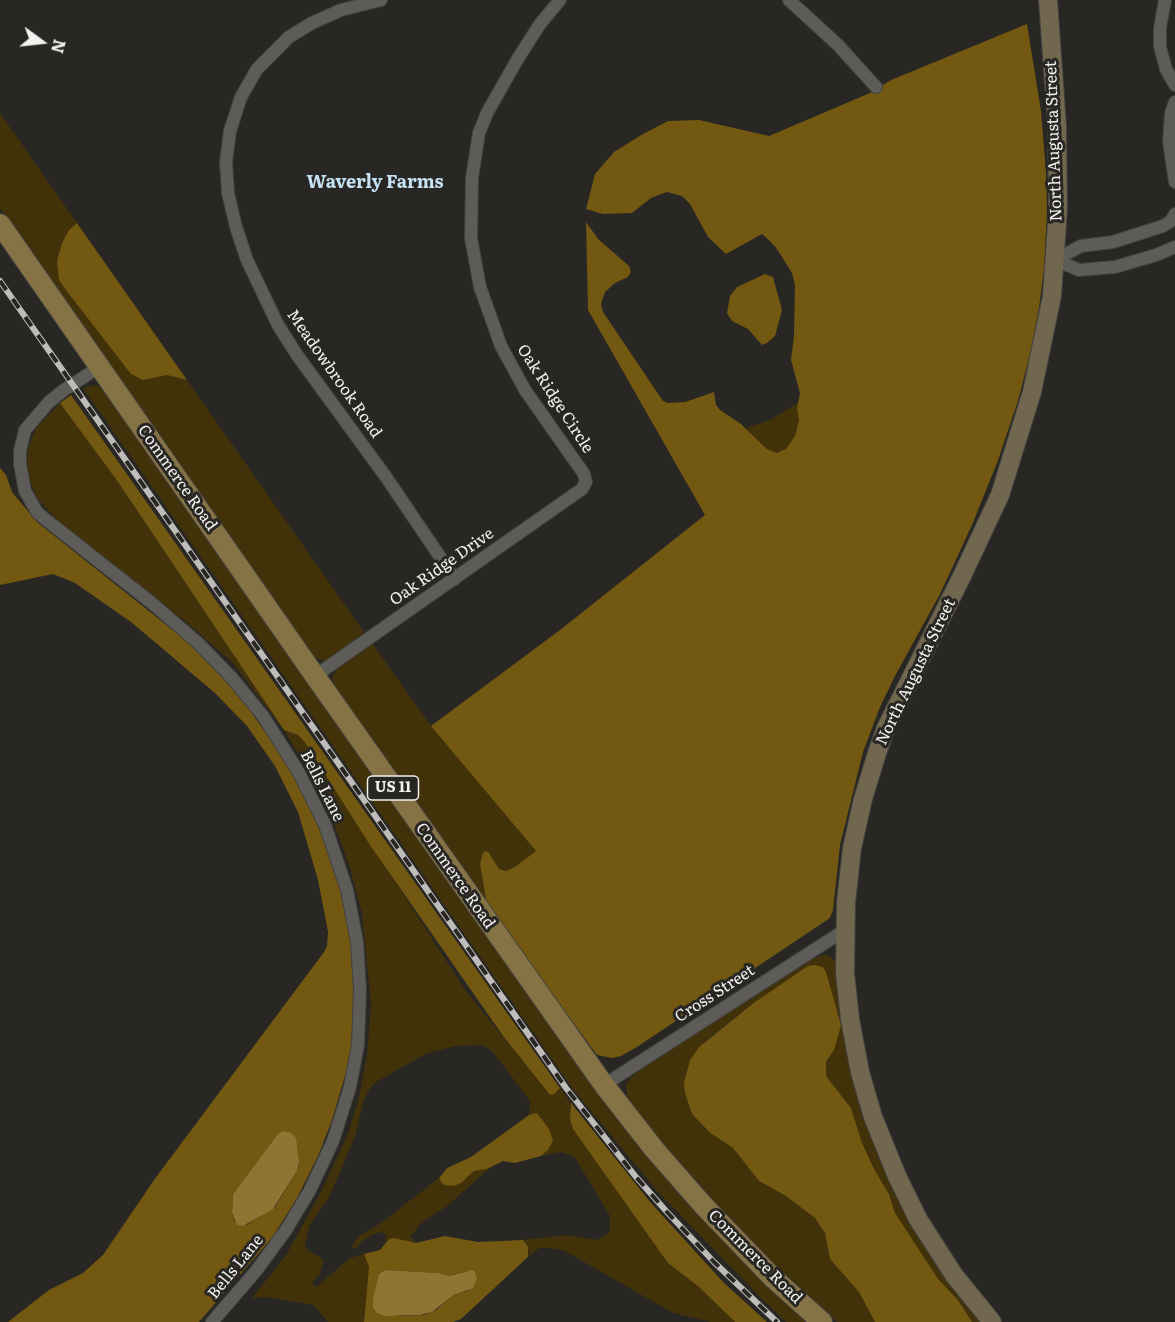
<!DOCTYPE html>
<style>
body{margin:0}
#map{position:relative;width:1175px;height:1322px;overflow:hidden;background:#282724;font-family:Literata,serif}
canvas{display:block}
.north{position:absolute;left:12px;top:12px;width:60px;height:60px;-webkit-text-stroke:4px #282724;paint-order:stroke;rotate:105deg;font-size:16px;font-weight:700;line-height:24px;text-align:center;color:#f2f1ef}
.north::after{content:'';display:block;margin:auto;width:21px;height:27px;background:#f2f1ef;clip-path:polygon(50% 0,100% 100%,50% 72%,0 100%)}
</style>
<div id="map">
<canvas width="1175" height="1322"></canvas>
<div class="north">N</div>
</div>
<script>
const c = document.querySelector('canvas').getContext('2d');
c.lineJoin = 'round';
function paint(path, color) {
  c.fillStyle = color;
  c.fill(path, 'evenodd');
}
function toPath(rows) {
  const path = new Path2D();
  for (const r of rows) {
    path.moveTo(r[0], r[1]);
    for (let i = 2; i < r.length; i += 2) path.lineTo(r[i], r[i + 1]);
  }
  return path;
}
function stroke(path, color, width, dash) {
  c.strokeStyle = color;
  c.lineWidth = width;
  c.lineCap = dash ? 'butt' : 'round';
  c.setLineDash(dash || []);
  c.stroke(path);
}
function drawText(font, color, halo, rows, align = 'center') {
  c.font = font + ' Literata,serif';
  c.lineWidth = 6;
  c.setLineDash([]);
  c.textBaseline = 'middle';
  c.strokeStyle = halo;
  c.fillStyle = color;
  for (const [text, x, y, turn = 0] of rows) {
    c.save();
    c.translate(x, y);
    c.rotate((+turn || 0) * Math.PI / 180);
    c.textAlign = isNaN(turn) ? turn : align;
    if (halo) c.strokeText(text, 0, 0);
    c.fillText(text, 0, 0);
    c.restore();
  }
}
const green = toPath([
 [0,113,77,223,69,230,143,380,167,375,187,380,366,635,325,662,314,657,0,208],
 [95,385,105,388,523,986,812,1322,786,1322,761,1298,658,1192,572,1088,83,388],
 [60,403,118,482,284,730,298,735,304,741,466,991,550,1095,560,1088,571,1103,570,1118,668,1263,699,1287,735,1322,711,1322,673,1313,563,1250,551,1248,539,1248,528,1257,529,1252,523,1240,520,1240,568,1235,596,1240,606,1235,610,1231,610,1216,574,1156,560,1152,541,1156,548,1150,534,1114,529,1115,530,1101,493,1052,484,1046,476,1045,456,1046,427,1053,376,1082,371,1087,364,1099,355,1136,343,1165,328,1199,309,1226,305,1247,311,1252,324,1260,320,1274,312,1283,316,1287,350,1258,364,1254,366,1258,369,1267,364,1322,328,1322,313,1305,267,1297,252,1298,286,1255,320,1194,348,1134,358,1101,367,1055,371,1005,362,913,350,868,335,826,314,780,284,730,233,663,186,622,60,523,37,498,29,478,27,458,29,446,36,428],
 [797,403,799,420,795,436,786,449,782,452,777,453,767,449,746,428,770,420],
 [372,643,431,726,537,851,515,867,506,871,499,869,489,853,480,864,487,906,333,683,332,677,338,668],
 [825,955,831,957,837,963,861,1098,984,1322,972,1322,958,1300,938,1279,928,1266,895,1213,889,1194,874,1169,862,1143,851,1108,826,1076,824,1067,831,1055,840,1020,823,967,741,1013,703,1043,688,1066,685,1077,685,1093,692,1114,705,1129,733,1148,759,1181,786,1196,815,1218,825,1233,830,1259,859,1292,875,1322,837,1322,799,1289,715,1205,630,1105,627,1097,626,1084,637,1071,814,958],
 [491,1167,447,1206,421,1223,410,1237,416,1243,389,1239,385,1241,386,1235,382,1232,373,1234,361,1242,357,1248,351,1248,358,1237,381,1223,439,1178,442,1183,461,1183,474,1171]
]);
const forest = toPath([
 [1027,24,1041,111,1046,172,1047,211,1044,269,1039,308,1032,346,1018,401,997,463,972,525,940,594,895,676,880,707,863,752,840,845,833,910,830,918,637,1047,621,1056,612,1058,597,1055,487,906,480,864,483,853,486,851,489,853,499,869,506,871,515,867,536,851,431,726,560,630,705,515,588,310,586,222,598,239,629,266,631,272,628,277,615,283,605,292,601,304,603,312,663,401,668,403,685,402,714,392,716,405,720,410,741,424,767,449,777,453,786,449,795,436,799,420,797,408,800,393,791,360,794,336,795,285,792,273,777,249,769,240,762,234,726,254,708,237,690,204,682,196,667,192,651,198,632,213,603,214,586,209,595,174,614,152,643,134,668,121,699,120,769,136,870,93,891,80],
 [77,223,187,380,167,375,143,380,131,374,66,290,59,280,57,261,62,243,69,230],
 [765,274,773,277,782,310,775,336,767,343,762,345,748,329,732,321,727,313,730,296,737,287],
 [71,395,560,1088,554,1094,550,1095,503,1036,370,845,304,741,298,735,284,730,118,482,60,403],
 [0,468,6,475,12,492,37,522,179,635,206,659,242,699,291,769,330,849,349,920,355,996,354,1029,349,1063,331,1123,318,1156,297,1198,272,1238,199,1322,8,1322,49,1290,83,1273,103,1255,154,1180,324,952,327,946,328,932,318,880,298,812,275,766,247,726,215,693,131,622,75,583,53,574,0,585],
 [277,1135,297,1149,299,1166,297,1171,275,1207,246,1225,235,1222,232,1213,233,1194],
 [815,965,823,967,826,972,841,1025,834,1050,826,1062,826,1076,851,1108,862,1143,874,1169,889,1194,895,1213,938,1279,958,1300,972,1322,875,1322,859,1292,830,1259,825,1233,815,1218,786,1196,759,1181,733,1148,709,1132,692,1114,685,1093,684,1082,690,1060,699,1047,755,1002,808,966],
 [571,1103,651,1203,724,1283,767,1322,735,1322,699,1287,668,1263,573,1129,570,1119],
 [537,1113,549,1129,553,1140,548,1150,541,1156,515,1163,503,1161,487,1169,474,1171,461,1183,454,1186,444,1185,442,1183,439,1178,447,1168,471,1157,529,1115],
 [445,1236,478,1242,523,1240,528,1247,528,1257,461,1319,453,1322,364,1322,369,1267,364,1254,380,1250,389,1239,394,1238,416,1243],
 [385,1270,440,1273,450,1276,467,1271,469,1290,454,1295,436,1310,424,1315,398,1316,378,1282,379,1274]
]);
const water = toPath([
 [283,1131,291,1133,296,1138,299,1163,297,1171,273,1209,243,1226,237,1225,232,1213,233,1194,277,1135],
 [385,1270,440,1273,450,1276,471,1270,474,1271,477,1278,473,1288,454,1295,432,1312,420,1315,385,1316,377,1313,373,1307,373,1299,379,1274]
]);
const minor = toPath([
 [381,0,341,10,312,23,289,37,257,69,241,97,230,131,226,162,228,193,236,227,247,260,278,325,297,355,386,477,455,579],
 [789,0,838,45,876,87],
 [1165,0,1160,28,1160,47,1166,69,1175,85],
 [1175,102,1171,113,1169,142,1175,182],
 [1055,260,1081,246,1113,242,1163,226,1171,221,1175,214],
 [1055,260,1079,270,1115,267,1156,255,1175,247],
 [99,367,64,390,49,402,25,430,20,451,20,464,25,491,37,512,45,519,153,604,198,643,232,678,263,716,298,771,325,825,347,890,357,942,360,990,358,1045,350,1087,333,1141,310,1190,286,1230,256,1271,212,1322],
 [315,676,582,489,586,482,584,474,525,390,501,346,480,287,471,238,472,178,479,133,487,113,517,60,540,24,560,0],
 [604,1085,845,930]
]);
const secondary = toPath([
 [992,1322,954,1275,918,1219,897,1176,873,1117,860,1072,850,1019,845,973,846,903,852,848,863,799,877,753,886,728,962,576,1000,495,1032,392,1052,296,1058,209,1057,126,1048,0]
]);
const primary = toPath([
 [0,224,315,676,604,1085,654,1149,703,1205,772,1277,822,1322]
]);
const rail = toPath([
 [0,281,566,1088,636,1177,667,1212,714,1262,777,1322]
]);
const shields = [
 [393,788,51]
];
const shieldNames = [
 ["US 11",393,788]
];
const streetNames = [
 ["North Augusta Street",1054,141,-92],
 ["Meadowbrook Road",334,374,55],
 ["Oak Ridge Circle",555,399,57],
 ["Commerce Road",177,478,55],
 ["Oak Ridge Drive",442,567,-35],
 ["North Augusta Street",916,672,-64],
 ["Bells Lane",322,786,63],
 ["Commerce Road",455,876,55],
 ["Cross Street",715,994,-33],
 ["Commerce Road",755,1257,45],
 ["Bells Lane",236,1267,-51]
];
const neighbourhoodNames = [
 ["Waverly Farms",375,183]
];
paint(green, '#42320a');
paint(forest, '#735812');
paint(water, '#907433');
stroke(minor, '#424240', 14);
stroke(secondary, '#424240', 20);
stroke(primary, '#424240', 22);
stroke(minor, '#5d5c59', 12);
stroke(secondary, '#71674f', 18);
stroke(primary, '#867345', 20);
stroke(rail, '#bebdbb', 6);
stroke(rail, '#282724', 4, [11]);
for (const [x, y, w] of shields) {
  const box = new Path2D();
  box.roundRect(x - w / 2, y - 12, w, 24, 4.5);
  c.fillStyle = '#282724';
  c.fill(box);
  stroke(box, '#f2f1ef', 1.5);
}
drawText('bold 15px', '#f2f1ef', null, shieldNames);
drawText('16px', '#f2f1ef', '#282724', streetNames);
drawText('bold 18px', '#c6e3f5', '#282724', neighbourhoodNames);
</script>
